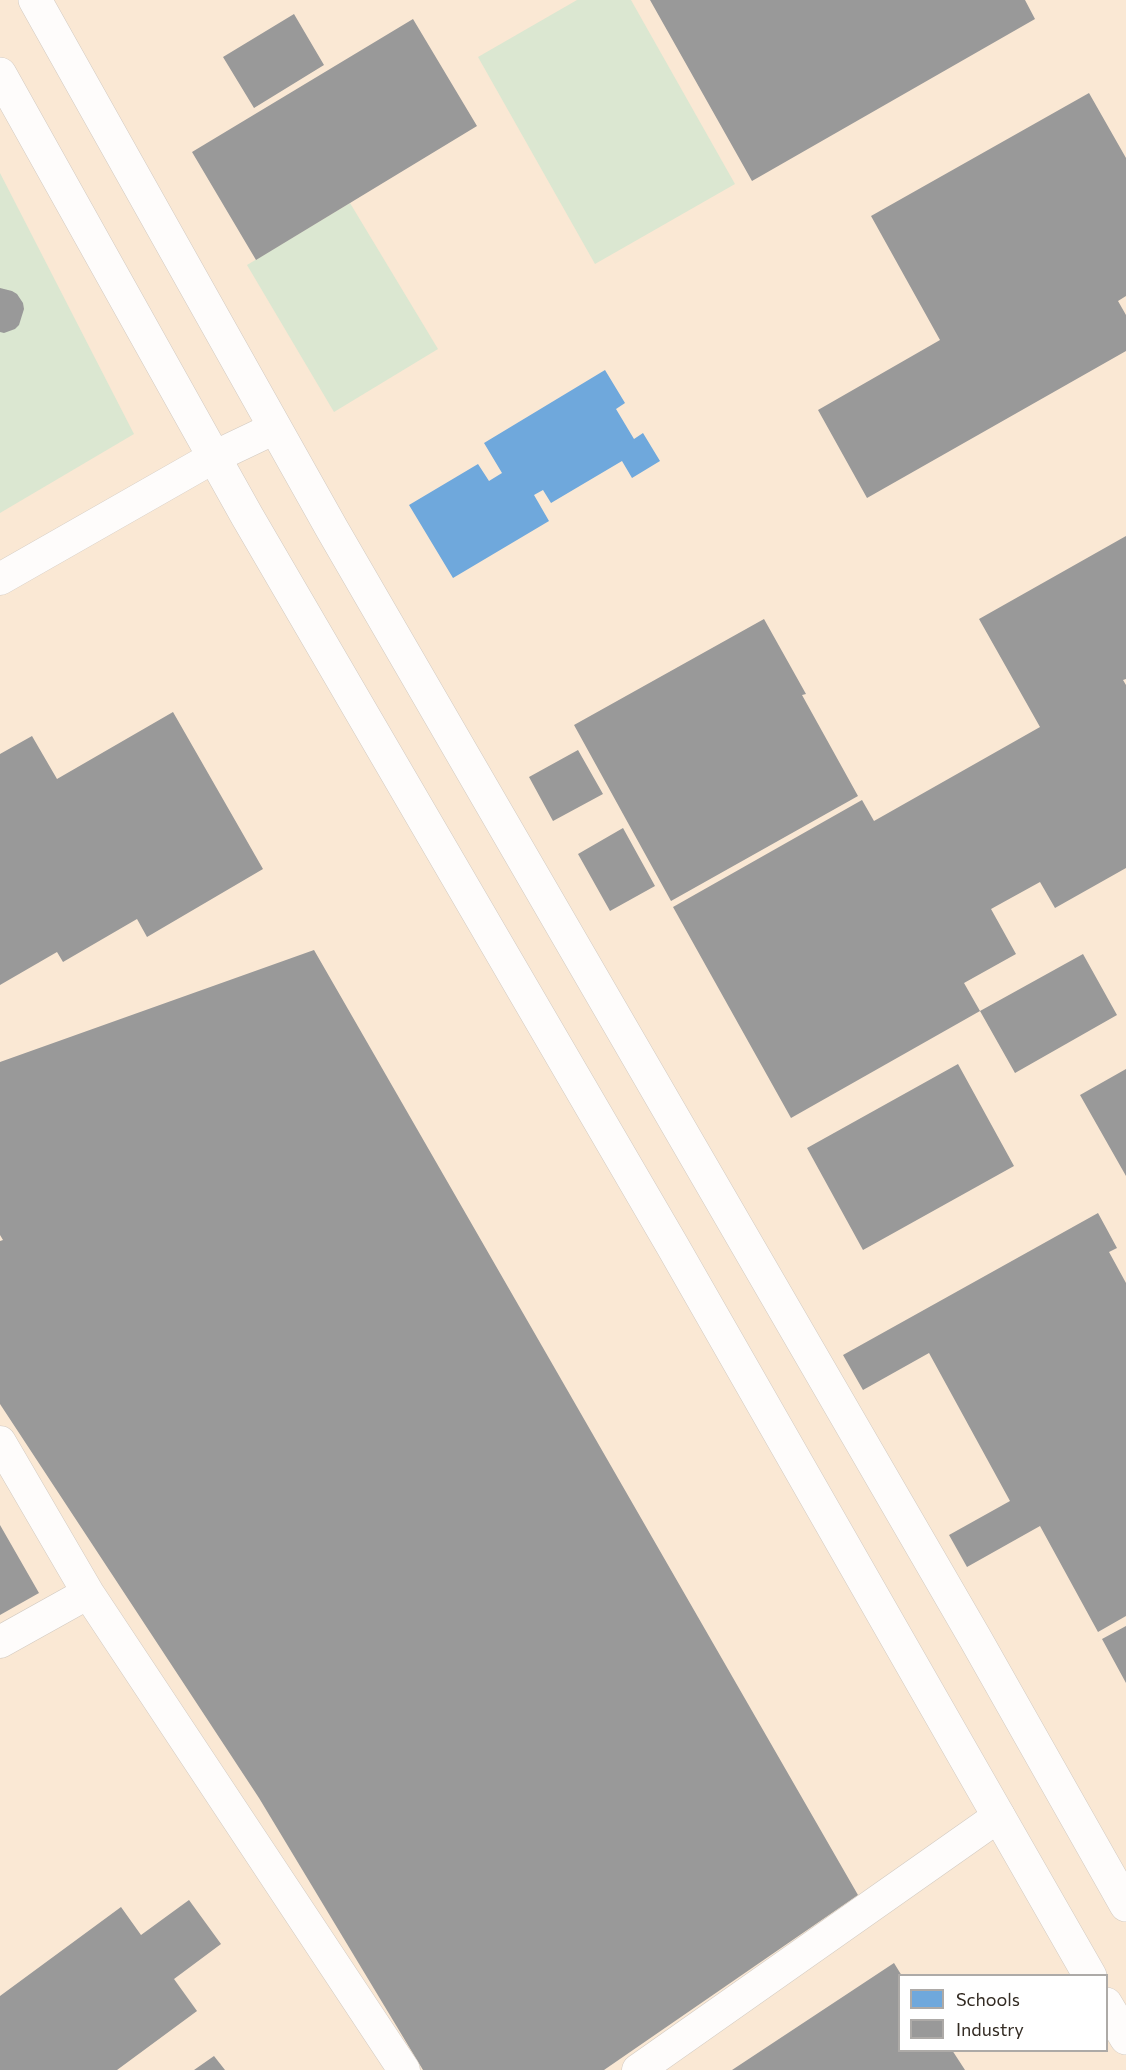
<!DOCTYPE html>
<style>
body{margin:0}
#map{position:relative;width:1126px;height:2070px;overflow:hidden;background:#f7eee5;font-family:Commissioner,sans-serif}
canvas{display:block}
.legend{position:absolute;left:898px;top:1974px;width:210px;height:78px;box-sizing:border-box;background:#fff;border:2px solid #adaaa7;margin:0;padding:8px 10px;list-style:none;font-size:18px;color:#332b23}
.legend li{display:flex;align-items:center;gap:12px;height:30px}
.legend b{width:30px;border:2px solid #adaaa7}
</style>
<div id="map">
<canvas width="1126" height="2070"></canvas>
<ul class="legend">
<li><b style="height:16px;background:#6fa8dc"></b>Schools</li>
<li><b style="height:16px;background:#999"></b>Industry</li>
</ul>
</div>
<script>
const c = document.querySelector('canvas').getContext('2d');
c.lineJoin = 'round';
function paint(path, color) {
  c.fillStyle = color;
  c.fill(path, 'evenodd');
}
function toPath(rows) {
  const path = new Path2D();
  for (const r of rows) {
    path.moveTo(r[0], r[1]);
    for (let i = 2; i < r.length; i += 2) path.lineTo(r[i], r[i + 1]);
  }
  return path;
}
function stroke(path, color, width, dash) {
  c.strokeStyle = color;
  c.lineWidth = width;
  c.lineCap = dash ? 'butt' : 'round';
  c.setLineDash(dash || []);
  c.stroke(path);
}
const built = toPath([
 [0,0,1126,0,1126,2070,0,2070],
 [900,1976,1106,1976,1106,2050,900,2050]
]);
const green = toPath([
 [577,0,631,0,735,184,595,264,478,57],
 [0,173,134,434,0,513],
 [350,203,438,349,334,412,247,265]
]);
const schools = toPath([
 [605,370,625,403,616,409,634,439,643,433,660,461,632,478,622,461,551,503,543,490,534,495,549,521,453,578,409,505,478,464,489,481,502,473,484,443]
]);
const industry = toPath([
 [650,0,1025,0,1035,19,752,181],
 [294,14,324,65,254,108,223,57],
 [413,19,477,126,256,260,192,152],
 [1089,93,1126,158,1126,296,1118,301,1126,315,1126,351,867,498,818,410,940,340,871,216],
 [0,288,12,291,17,294,23,303,24,309,19,325,15,329,4,333,0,332],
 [1126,536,1126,679,1123,680,1126,685,1126,868,1055,908,1040,882,991,909,1016,954,964,983,980,1011,791,1118,673,907,862,800,874,821,1040,727,979,619],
 [764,619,806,694,802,695,858,796,671,901,574,725],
 [173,712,263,869,147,937,137,919,63,962,57,952,0,985,0,754,32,736,57,779],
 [578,750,603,794,553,821,529,777],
 [623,828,655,886,610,911,578,854],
 [314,950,858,1895,604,2070,423,2070,259,1798,0,1404,0,1241,3,1240,0,1235,0,1062],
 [1083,954,1117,1015,1015,1073,980,1011],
 [958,1064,1014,1166,863,1250,807,1148],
 [1126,1069,1126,1176,1080,1095],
 [1098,1213,1117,1248,1109,1252,1126,1283,1126,1616,1098,1632,1040,1526,967,1567,949,1535,1010,1501,929,1353,863,1390,843,1355],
 [0,1525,39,1593,0,1615],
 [1126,1626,1126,1683,1102,1639],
 [189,1900,221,1944,174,1979,197,2011,117,2070,0,2070,0,1996,121,1907,141,1935],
 [894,1963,902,1976,900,1976,900,2050,952,2050,965,2070,732,2070],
 [214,2056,225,2070,194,2070]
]);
const minor = toPath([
 [0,579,214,457,275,428],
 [0,1442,88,1593],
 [0,1642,88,1593,404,2070],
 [638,2070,999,1816]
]);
const tertiary = toPath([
 [35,0,332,529,975,1638,1126,1905],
 [0,74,247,516,672,1245,1090,1976],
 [1106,2004,1126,2038]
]);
paint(built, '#fae8d4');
paint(green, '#dbe7d1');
paint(schools, '#6fa8dc');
paint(industry, '#999');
stroke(minor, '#d2cac1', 33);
stroke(tertiary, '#d2cac1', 34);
stroke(minor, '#fefcfb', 32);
stroke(tertiary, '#fefcfb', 33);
</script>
